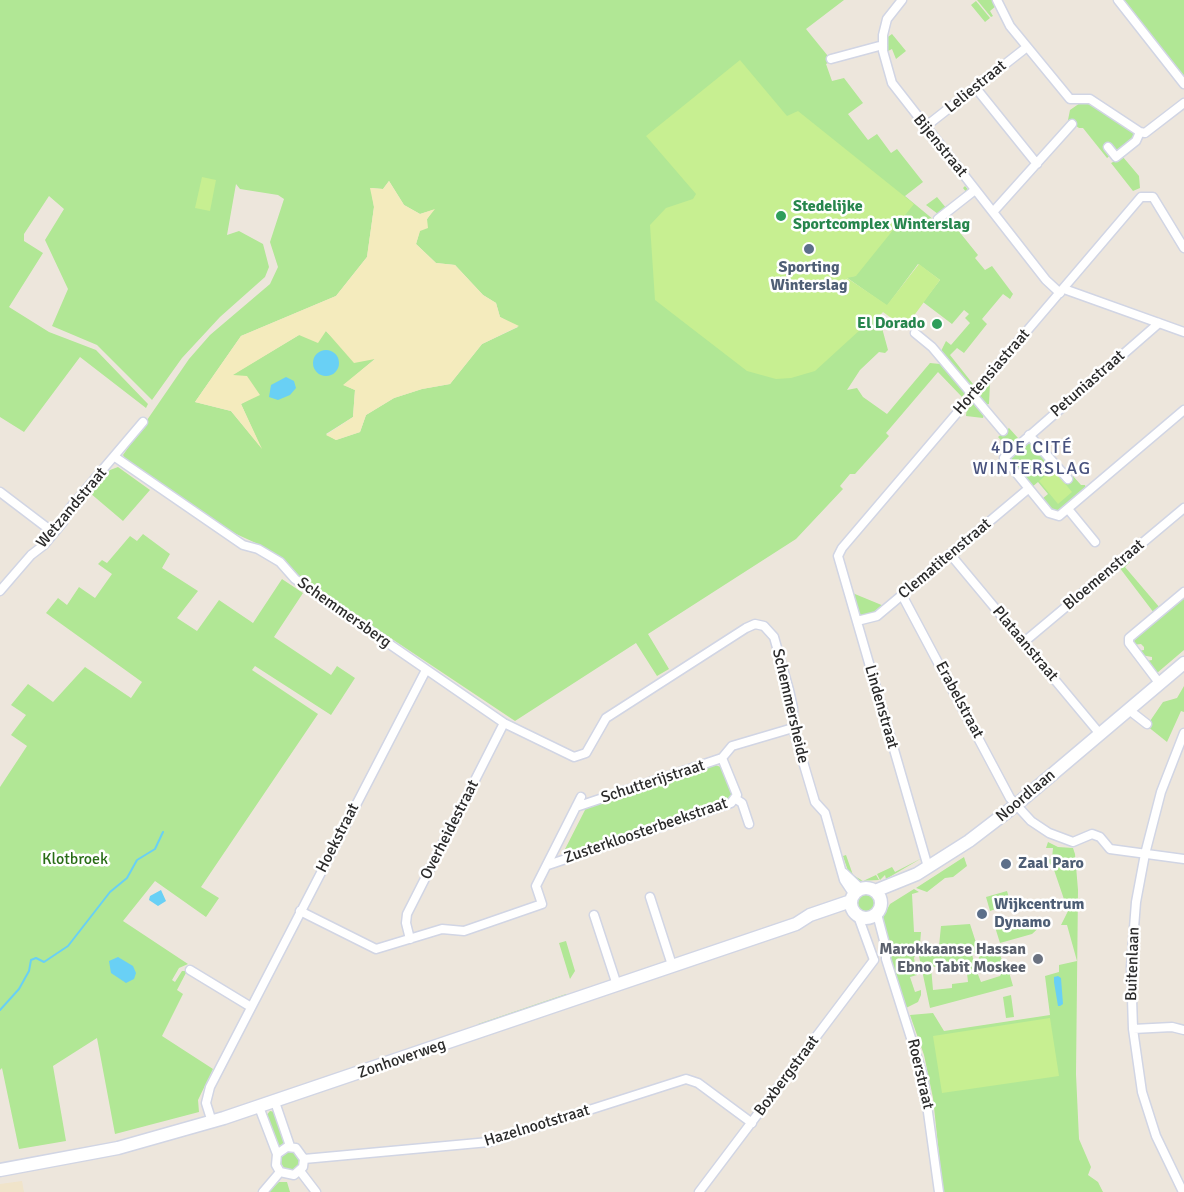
<!DOCTYPE html>
<meta charset="utf-8">
<style>
body{margin:0}
canvas{display:block;background:#ede6dc}
</style>
<canvas width="1184" height="1192"></canvas>
<script>
const c = document.querySelector('canvas').getContext('2d');
c.lineJoin = 'round';
function paint(path, color) {
  c.fillStyle = color;
  c.fill(path, 'evenodd');
}
function toPath(rows) {
  const path = new Path2D();
  for (const r of rows) {
    if (r.length === 3) {
      path.moveTo(r[0] + r[2], r[1]);
      path.arc(r[0], r[1], r[2], 0, 2 * Math.PI);
      continue;
    }
    path.moveTo(r[0], r[1]);
    for (let i = 2; i < r.length; i += 2) path.lineTo(r[i], r[i + 1]);
  }
  return path;
}
function stroke(path, color, width, dash) {
  c.strokeStyle = color;
  c.lineWidth = width;
  c.lineCap = dash ? 'butt' : 'round';
  c.setLineDash(dash || []);
  c.stroke(path);
}
function drawText(font, color, halo, rows, align = 'center') {
  c.font = font + ' Signika,sans-serif';
  c.lineWidth = 5;
  c.setLineDash([]);
  c.textBaseline = 'middle';
  c.strokeStyle = halo;
  c.fillStyle = color;
  for (const [text, x, y, turn = 0] of rows) {
    c.save();
    c.translate(x, y);
    c.rotate((+turn || 0) * Math.PI / 180);
    c.textAlign = isNaN(turn) ? turn : align;
    if (halo) c.strokeText(text, 0, 0);
    c.fillText(text, 0, 0);
    c.restore();
  }
}
const education = toPath([
 [22,1181,24,1192,0,1192,0,1184]
]);
const green = toPath([
 [0,0,844,0,806,29,832,61,826,64,832,81,844,78,863,103,848,114,868,140,877,134,891,153,897,149,923,182,905,196,940,225,949,219,978,255,975,258,985,270,992,266,1013,294,1010,299,1003,294,982,319,987,324,964,353,957,348,950,355,973,384,970,386,940,353,946,341,951,345,970,323,965,318,969,314,964,310,952,324,923,302,940,280,918,264,887,306,846,277,855,276,792,223,854,310,877,319,882,328,888,350,885,353,879,352,860,370,847,390,857,388,863,397,887,414,930,363,940,364,965,393,962,397,938,372,886,433,889,436,855,474,850,474,840,486,843,489,796,539,648,634,669,669,657,676,636,643,515,721,296,575,286,563,258,544,234,533,128,463,123,455,189,359,210,335,270,284,278,267,270,242,284,199,278,195,240,189,236,184,227,235,239,231,263,244,269,267,265,277,220,317,182,358,152,400,97,345,52,326,68,289,45,240,64,209,49,196,24,234,24,241,43,253,9,307,49,332,96,350,148,404,146,408,80,357,24,432,0,417],
 [389,181,404,205,420,214,433,210,420,230,416,244,436,263,455,265,483,295,496,303,500,317,518,327,482,344,450,384,422,389,394,398,366,415,360,432,336,440,326,434,353,417,355,390,344,385,376,358,339,344,326,331,299,335,232,375,259,394,241,404,260,446,231,411,195,402,241,336,336,296,367,257,374,207,371,188,383,189],
 [977,0,994,0,996,6,990,11,993,16,991,17],
 [1123,0,1184,0,1184,76],
 [976,1,990,18,985,22,971,5],
 [892,34,906,51,896,59,892,49,886,52,885,39],
 [1083,101,1133,130,1135,136,1107,158,1083,128,1079,128,1068,120,1070,110],
 [1123,157,1139,176,1140,188,1133,191,1111,163],
 [965,186,970,192,947,210,938,214,926,205,937,197,947,209,967,193,963,188],
 [988,381,990,383,989,404,985,405,978,394],
 [973,403,984,414,983,418,966,416,967,406],
 [1009,428,1018,438,1007,447,998,437],
 [1028,441,1032,442,1065,482,1073,476,1081,485,1085,485,1086,489,1058,512,1052,511,1042,499,1048,494,1038,482,1032,487,1009,461,1010,454],
 [118,467,150,490,123,521,90,493,110,470],
 [143,534,170,554,162,568,198,591,177,618,197,631,219,600,253,623,282,579,303,593,274,637,331,675,337,666,355,678,331,715,255,666,252,670,318,714,201,887,219,898,206,917,155,881,123,921,188,964,179,968,172,980,175,982,182,971,187,971,177,990,183,994,162,1036,213,1069,198,1100,199,1112,115,1134,97,1038,53,1066,66,1141,19,1149,2,1068,0,1070,0,787,27,746,11,735,26,715,11,705,28,684,53,702,85,667,131,698,142,682,46,613,58,598,67,605,79,587,95,598,112,574,98,564,102,560,107,563,130,536,137,541],
 [1127,559,1130,562,1125,567,1160,608,1154,613,1119,567],
 [850,592,884,606,876,613,859,616],
 [1184,595,1184,650,1157,673,1146,661,1152,660,1152,657,1141,655,1138,651,1144,650,1144,647,1141,644,1133,645,1133,638],
 [1184,686,1184,712,1181,711,1167,742,1147,726,1148,724,1163,702,1177,698],
 [715,765,721,767,732,792,730,798,724,803,561,857,586,808],
 [1048,842,1058,847,1073,848,1075,854,1078,890,1076,1074,1079,1139,1091,1167,1088,1175,1098,1182,1103,1192,943,1192,933,1098,924,1055,910,1015,933,1013,944,1031,1050,1015,1045,976,1059,972,1059,965,1077,961,1067,925,1061,925,1068,911,1053,867,1046,859,1052,859,1053,848,1046,848],
 [846,855,853,875,863,881,876,875,879,880,857,881,848,871,843,856],
 [964,857,967,866,953,877,945,878,927,892,916,888],
 [922,858,886,879,885,875,880,880,877,874,892,867,895,872],
 [914,889,919,892,912,894,914,932,921,932,920,944,914,958,917,975,910,977,915,992,921,990,921,995,918,1002,906,1008,893,970,882,919,890,904],
 [1007,891,1012,908,1005,910,1004,906,990,911,986,897],
 [866,903,9],
 [1016,917,1020,928,1042,921,1043,924,1032,934,1000,943,995,927],
 [970,924,979,952,972,954,975,967,981,982,1000,976,1007,965,1013,986,930,1008,919,956,928,943,939,946,941,926],
 [966,964,968,982,952,984,952,988,933,990,931,967],
 [566,941,575,971,570,979,559,943],
 [990,962,12],
 [566,994,569,996,479,1027,478,1024],
 [1011,995,1014,1017,1006,1018,1003,997],
 [270,1111,275,1112,287,1144,276,1151,265,1117],
 [290,1161,9],
 [279,1182,287,1182,290,1192,268,1192]
]);
const sand = toPath([
 [389,181,404,205,420,214,435,209,427,219,428,228,420,231,416,244,436,263,455,265,483,295,496,303,500,317,519,326,482,344,450,384,422,389,394,398,366,415,360,432,336,440,326,435,353,417,355,390,343,385,375,359,354,363,326,331,318,343,299,335,233,375,247,376,260,395,241,404,262,449,231,411,195,402,241,336,336,296,367,257,374,207,370,188,383,189]
]);
const pitch = toPath([
 [740,60,787,116,798,111,914,204,856,276,847,278,887,305,919,264,940,280,905,328,883,312,875,321,872,319,815,371,791,378,776,379,747,371,655,300,650,225,666,208,693,199,696,194,646,136],
 [202,177,216,180,210,211,195,208],
 [1053,469,1072,492,1058,504,1039,481],
 [1050,1018,1059,1076,942,1093,933,1036]
]);
const water = toPath([
 [326,363,13],
 [286,377,294,381,296,388,290,395,278,400,269,397,271,385],
 [161,890,166,901,158,906,149,900,150,896],
 [118,957,133,966,136,973,134,979,126,983,111,973,109,961],
 [1058,976,1061,978,1063,1004,1060,1006,1058,1006,1054,982,1054,977]
]);
const stream = toPath([
 [0,1010,19,989,29,971,31,960,36,958,44,962,68,946,110,892,127,878,137,860,155,849,163,832]
]);
const street = toPath([
 [902,0,887,19,883,35,883,51,892,83,1046,280,1060,293],
 [997,0,1010,26,1070,99,1090,99,1140,132],
 [1118,0,1184,84],
 [831,59,883,45],
 [975,87,1037,164],
 [925,127,1027,47],
 [1108,147,1116,157,1136,141,1140,132,1145,133,1184,103],
 [993,212,1072,124],
 [938,219,975,190],
 [1064,289,1184,332],
 [1159,323,1004,458,1049,513,1059,516,1184,410],
 [915,333,932,347,1003,431],
 [1029,435,1068,479],
 [115,457,243,545,258,549,280,562,295,579,504,723,574,757,586,753,606,718,746,628,755,624,764,626,774,637,789,690,793,708,793,728,815,802,825,813,844,880,854,895],
 [0,492,54,533],
 [1068,509,1095,542],
 [950,554,1100,734],
 [0,591,31,555,44,545,63,522,70,508,143,422],
 [902,595,1010,798,1031,821,1049,833,1073,842,1092,834,1100,837,1110,849,1184,859],
 [857,621,877,616,1028,489],
 [1024,642,1184,508],
 [1160,684,1129,643,1129,638,1184,592],
 [1129,710,1147,724],
 [736,799,742,803,749,824],
 [576,807,722,758,732,746,793,728],
 [548,865,731,803,737,795,722,758],
 [928,867,838,556,842,548,1141,197,1153,197,1184,248],
 [844,873,861,889],
 [650,897,672,965],
 [300,911,376,949,442,929,464,931,542,904,536,886,581,797],
 [877,914,886,948,886,959,923,1076,939,1192],
 [594,915,617,985],
 [858,916,874,960],
 [410,939,406,923,407,914,504,723],
 [190,970,251,1007],
 [1133,1029,1172,1027,1184,1030],
 [275,1102,290,1146],
 [259,1107,277,1154,276,1165,280,1172,294,1175,303,1167,304,1159,296,1148,287,1147,277,1154],
 [212,1122,206,1103,210,1087,426,670],
 [304,1159,489,1142,686,1079,698,1083,752,1123],
 [300,1171,316,1192],
 [263,1192,280,1172],
 [699,1192,874,960],
 [1183,1192,1156,1136,1142,1092,1133,1029,1131,967,1136,902,1145,854,1161,792,1184,733]
]);
const secondary = toPath([
 [866,903,15],
 [875,891,917,874,969,841,1016,805,1184,663],
 [0,1170,118,1148,224,1118,796,924,810,915,851,901]
]);
const markers = [
 [781,216,6,"#2e9e5b"],
 [809,249,6,"#5c6f8a"],
 [937,324,6,"#2e9e5b"],
 [1006,864,6,"#5c6f8a"],
 [982,914,6,"#5c6f8a"],
 [1038,959,6,"#6b7280"]
];
const streetNames = [
 ["Leliestraat",976,87,-39],
 ["Bijenstraat",940,146,51],
 ["Hortensiastraat",992,372,-49],
 ["Petuniastraat",1088,384,-41],
 ["Wetzandstraat",72,508,-50],
 ["Clematitenstraat",945,559,-40],
 ["Bloemenstraat",1104,575,-40],
 ["Schemmersberg",344,613,35],
 ["Plataanstraat",1025,644,50],
 ["Erabelstraat",959,700,62],
 ["Schemmersheide",790,706,77],
 ["Lindenstraat",881,707,74],
 ["Schutterijstraat",653,782,-18],
 ["Noordlaan",1026,796,-40],
 ["Overheidestraat",450,830,-63],
 ["Zusterkloosterbeekstraat",646,831,-19],
 ["Hoekstraat",338,838,-63],
 ["Buitenlaan",1133,964,-88],
 ["Zonhoverweg",402,1059,-19],
 ["Roerstraat",920,1074,77],
 ["Boxbergstraat",787,1076,-53],
 ["Hazelnootstraat",537,1126,-17]
];
const leisureNames = [
 ["Stedelijke",793,207],
 ["Sportcomplex Winterslag",793,225],
 ["El Dorado",925,324,"right"]
];
const serviceNames = [
 ["Sporting",809,268,"center"],
 ["Winterslag",809,286,"center"],
 ["Zaal Paro",1018,864],
 ["Wijkcentrum",994,905],
 ["Dynamo",994,923]
];
const parkNames = [
 ["Klotbroek",75,860]
];
const worshipNames = [
 ["Marokkaanse Hassan",1026,950],
 ["Ebno Tabit Moskee",1026,968]
];
const neighbourhoodNames = [
 ["4DE CITÉ",1032,448],
 ["WINTERSLAG",1032,469]
];
paint(education, '#f0e4ca');
paint(green, '#b1e795');
paint(sand, '#f4ebbd');
paint(pitch, '#c7ef91');
paint(water, '#69d0f5');
stroke(stream, '#69d0f5', 2);
stroke(street, '#d1d5e4', 11);
stroke(secondary, '#d1d5e4', 15);
stroke(street, '#fff', 8);
stroke(secondary, '#fff', 12);
for (const [x, y, r, color] of markers) {
  const dot = new Path2D();
  dot.arc(x, y, r, 0, 2 * Math.PI);
  c.fillStyle = color;
  c.fill(dot);
  stroke(dot, '#fff', 2);
}
drawText('16px', '#2b2b2b', '#fff', streetNames);
drawText('bold 16px', '#27864d', '#fff', leisureNames, 'left');
drawText('bold 16px', '#4e5e75', '#fff', serviceNames, 'left');
drawText('16px', '#286c16', '#fff', parkNames);
drawText('bold 16px', '#5b616d', '#fff', worshipNames, 'right');
c.letterSpacing = '1.5px';
drawText('18px', '#48527e', '#fff', neighbourhoodNames);
c.letterSpacing = '0px';
</script>
